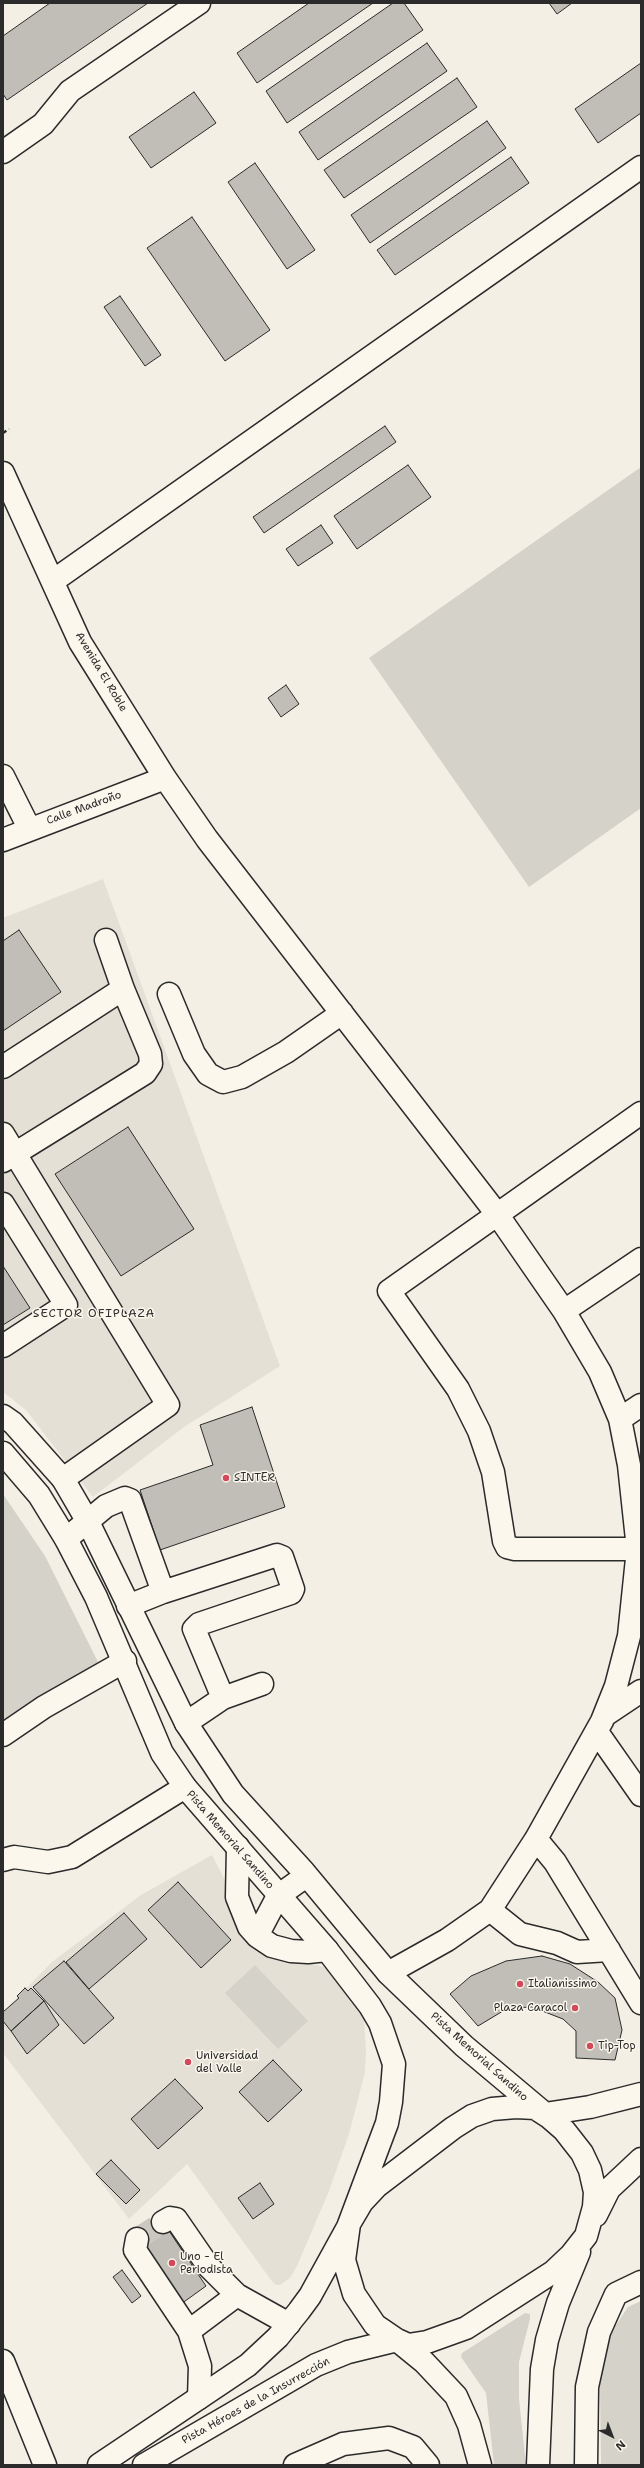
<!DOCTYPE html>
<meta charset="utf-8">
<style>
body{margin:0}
#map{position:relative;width:644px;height:2468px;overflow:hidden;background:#f3efe4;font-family:"Shantell Sans",sans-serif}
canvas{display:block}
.frame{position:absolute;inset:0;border:4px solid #2b2b2b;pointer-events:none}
.north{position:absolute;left:592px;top:2416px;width:40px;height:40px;-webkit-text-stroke:3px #fbf7ec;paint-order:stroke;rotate:138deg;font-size:11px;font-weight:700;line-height:16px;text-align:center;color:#2b2b2b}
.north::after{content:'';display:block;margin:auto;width:14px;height:18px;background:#2b2b2b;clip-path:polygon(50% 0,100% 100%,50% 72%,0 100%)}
</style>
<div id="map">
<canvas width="644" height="2468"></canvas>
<div class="frame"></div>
<div class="north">N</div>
</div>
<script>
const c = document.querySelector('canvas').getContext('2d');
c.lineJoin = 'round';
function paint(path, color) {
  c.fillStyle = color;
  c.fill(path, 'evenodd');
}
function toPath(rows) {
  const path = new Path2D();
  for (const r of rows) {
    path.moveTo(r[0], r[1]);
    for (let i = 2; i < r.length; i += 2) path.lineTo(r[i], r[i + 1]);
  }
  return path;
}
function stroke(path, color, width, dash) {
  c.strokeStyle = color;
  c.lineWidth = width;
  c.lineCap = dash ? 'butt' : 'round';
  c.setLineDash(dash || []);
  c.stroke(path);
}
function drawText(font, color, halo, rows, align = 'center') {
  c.font = font + ' "Shantell Sans",sans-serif';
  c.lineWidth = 3;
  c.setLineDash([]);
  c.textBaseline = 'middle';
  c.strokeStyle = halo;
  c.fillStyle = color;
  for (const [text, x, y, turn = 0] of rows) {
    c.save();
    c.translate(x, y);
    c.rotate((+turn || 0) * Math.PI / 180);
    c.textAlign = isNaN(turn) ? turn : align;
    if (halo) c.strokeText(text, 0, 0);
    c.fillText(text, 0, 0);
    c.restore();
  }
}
const built = toPath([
 [103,879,280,1366,184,1427,93,1497,26,1410,3,1392,3,918],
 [212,1855,230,1890,287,1957,331,1969,359,2006,364,2020,366,2051,365,2072,349,2134,329,2191,297,2266,290,2278,280,2285,276,2285,271,2280,187,2164,129,2219,3,2053,3,2012,52,1962,141,1895]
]);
const green = toPath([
 [641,467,641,808,529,887,369,658],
 [3,1494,45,1556,98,1662,3,1724],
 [255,1965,308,2021,278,2049,225,1993],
 [641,2301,641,2465,601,2465,600,2382,606,2340,628,2307],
 [525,2313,530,2314,530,2319,519,2362,519,2399,526,2465,494,2465,486,2393,461,2357,462,2353]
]);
const building = toPath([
 [50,3,148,3,7,100,3,94,3,36,50,3],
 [309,3,373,3,257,83,237,53,309,3],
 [393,3,404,3,423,30,287,123,266,91,393,3],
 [549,3,572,3,557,14,549,3],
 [427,43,447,71,318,160,299,132,427,43],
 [641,63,641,113,598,143,575,109,641,63],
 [457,78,477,107,344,198,324,170,457,78],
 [194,92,216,123,151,168,129,137,194,92],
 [487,121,506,148,370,243,351,215,487,121],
 [511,157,529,183,395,275,377,250,511,157],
 [255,163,315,250,287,269,228,182,255,163],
 [192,217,270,330,225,361,147,248,192,217],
 [120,296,161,355,145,366,104,307,120,296],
 [385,426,396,442,264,533,253,517,385,426],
 [408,465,431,497,357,549,334,516,408,465],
 [321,525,333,543,298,566,286,549,321,525],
 [286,685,299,704,281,717,268,698,286,685],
 [19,930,61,992,3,1031,3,941,19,930],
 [128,1127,194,1229,121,1276,55,1174,128,1127],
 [3,1266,30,1308,3,1325,3,1266],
 [252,1407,285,1507,160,1550,140,1490,213,1465,200,1425,252,1407],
 [178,1882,231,1940,201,1968,148,1910,178,1882],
 [124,1913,147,1939,89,1989,66,1962,124,1913],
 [542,1956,570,1964,598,1982,615,1998,622,2030,615,2060,576,2058,576,2031,563,2019,532,2007,508,2008,478,2026,450,1994,471,1976,506,1961,542,1956],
 [64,1961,114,2018,84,2044,33,1987,64,1961],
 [25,1988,28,1991,31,1988,44,2001,11,2031,3,2021,3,2012,19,1998,17,1996,25,1988],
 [44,2001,59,2025,27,2054,11,2031,44,2001],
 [273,2060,302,2090,268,2122,239,2092,273,2060],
 [175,2079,203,2108,158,2149,131,2119,175,2079],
 [111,2160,140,2190,126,2204,96,2174,111,2160],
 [260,2183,274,2204,253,2219,238,2198,260,2183],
 [159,2216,206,2286,181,2304,133,2233,159,2216],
 [122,2270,141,2296,132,2303,113,2277,122,2270]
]);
const minorTunnel = toPath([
 [137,2239,163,2222]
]);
const path = toPath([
 [3,433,9,429]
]);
const minor = toPath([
 [3,152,43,124,70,91,199,3],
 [3,473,80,642,165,778,207,839,497,1214,564,1311,600,1372,620,1419,629,1465,638,1549,629,1636,616,1686,602,1721,536,1839,490,1910,447,1940,388,1973],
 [53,581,641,167],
 [3,776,29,828],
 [3,840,165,778],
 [169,994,194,1054,208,1074,223,1082,242,1077,286,1052,342,1013],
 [3,1067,123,989],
 [641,1113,389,1291,458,1389,479,1431,493,1472,504,1541,507,1547,515,1549,638,1549,641,1547],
 [3,1134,168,1405,63,1479],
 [3,1161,145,1073,151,1064,150,1054,123,989,106,940],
 [3,1204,66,1305,3,1346],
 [564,1311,641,1259],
 [620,1419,641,1405],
 [66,1539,106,1506,125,1498,130,1500,163,1592],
 [128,1606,163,1592,277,1555,282,1557,293,1589,291,1593,199,1624,194,1629,223,1698],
 [605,1715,641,1691],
 [186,1723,223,1698,262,1684],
 [597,1732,641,1795],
 [3,1735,44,1707,125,1661],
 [536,1839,555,1862,641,2003],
 [238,1847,237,1897,249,1927,257,1936,272,1946,291,1951,308,1952,327,1950],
 [3,1860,14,1857,48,1862,72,1857,185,1787],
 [490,1910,520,1934,557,1943,577,1952,609,1950],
 [257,1936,278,1896,306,1876],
 [163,2222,170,2218,176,2219,209,2267,237,2295,289,2324],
 [137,2239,135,2250,189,2331,200,2366,199,2398],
 [189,2331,237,2295],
 [3,2361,45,2465],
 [295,2465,343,2444,389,2438,413,2447,428,2465],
 [586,2465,587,2387,599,2332,616,2294,641,2282]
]);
const major = toPath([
 [3,1416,13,1423,63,1479,88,1522,186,1723,233,1794,304,1872,388,1973,464,2046,545,2114],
 [3,1453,39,1495,66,1539,96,1597,162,1753,185,1787,327,1950,370,2006,380,2023,394,2064,391,2102,387,2123,348,2227,310,2296,299,2311,278,2337,248,2365,99,2465],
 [516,2107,535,2108,549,2117,564,2130,582,2153,590,2170,595,2192,594,2207,586,2236,571,2255,553,2272,466,2328,427,2342,408,2345,397,2340,375,2325,354,2294,344,2260,349,2224,362,2202,377,2186,453,2128,472,2116,492,2109,516,2107],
 [545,2114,590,2107,641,2094],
 [596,2215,609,2189,641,2159],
 [397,2340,424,2362,456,2396,469,2425,480,2465],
 [144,2465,316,2365,348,2352,397,2340],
 [538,2465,542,2369,547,2340,558,2303,579,2252]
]);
const markers = [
 [226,1478,4,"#d1495b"],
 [520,1984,4,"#d1495b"],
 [575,2008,4,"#d1495b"],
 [590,2046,4,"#d1495b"],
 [188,2062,4,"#d1495b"],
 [172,2263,4,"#d1495b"]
];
const streetNames = [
 ["Avenida El Roble",101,672,59],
 ["Calle Madroño",84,808,-20],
 ["Pista Memorial Sandino",230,1840,49],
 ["Pista Memorial Sandino",479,2057,42],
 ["Pista Héroes de la Insurrección",256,2401,-29]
];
const poiNames = [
 ["SINTER",234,1478],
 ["Italianissimo",528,1984],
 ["Plaza Caracol",567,2008,"right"],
 ["Tip-Top",598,2046],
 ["Universidad",196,2056],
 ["del Valle",196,2069],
 ["Uno - El",180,2257],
 ["Periodista",180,2270]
];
const neighbourhoodNames = [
 ["SECTOR OFIPLAZA",94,1314]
];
paint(built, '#e4e0d6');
paint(green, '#d5d2c9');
paint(building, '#c0beb6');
stroke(building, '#2b2b2b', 1);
stroke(minorTunnel, '#cbc8bf', 22, [22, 11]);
stroke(minor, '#2b2b2b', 25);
stroke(major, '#2b2b2b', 25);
stroke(path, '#2b2b2b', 2.5, [4, 3]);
stroke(minor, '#fbf7ec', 22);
stroke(major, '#fbf7ec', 22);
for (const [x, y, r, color] of markers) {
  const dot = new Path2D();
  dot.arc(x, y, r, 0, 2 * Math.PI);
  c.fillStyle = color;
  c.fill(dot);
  stroke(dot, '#fbf7ec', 1.5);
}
drawText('11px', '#2b2b2b', '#fbf7ec', streetNames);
drawText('11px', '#2b2b2b', '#fbf7ec', poiNames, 'left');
c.letterSpacing = '1px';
drawText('12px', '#2b2b2b', '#fbf7ec', neighbourhoodNames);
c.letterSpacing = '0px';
</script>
